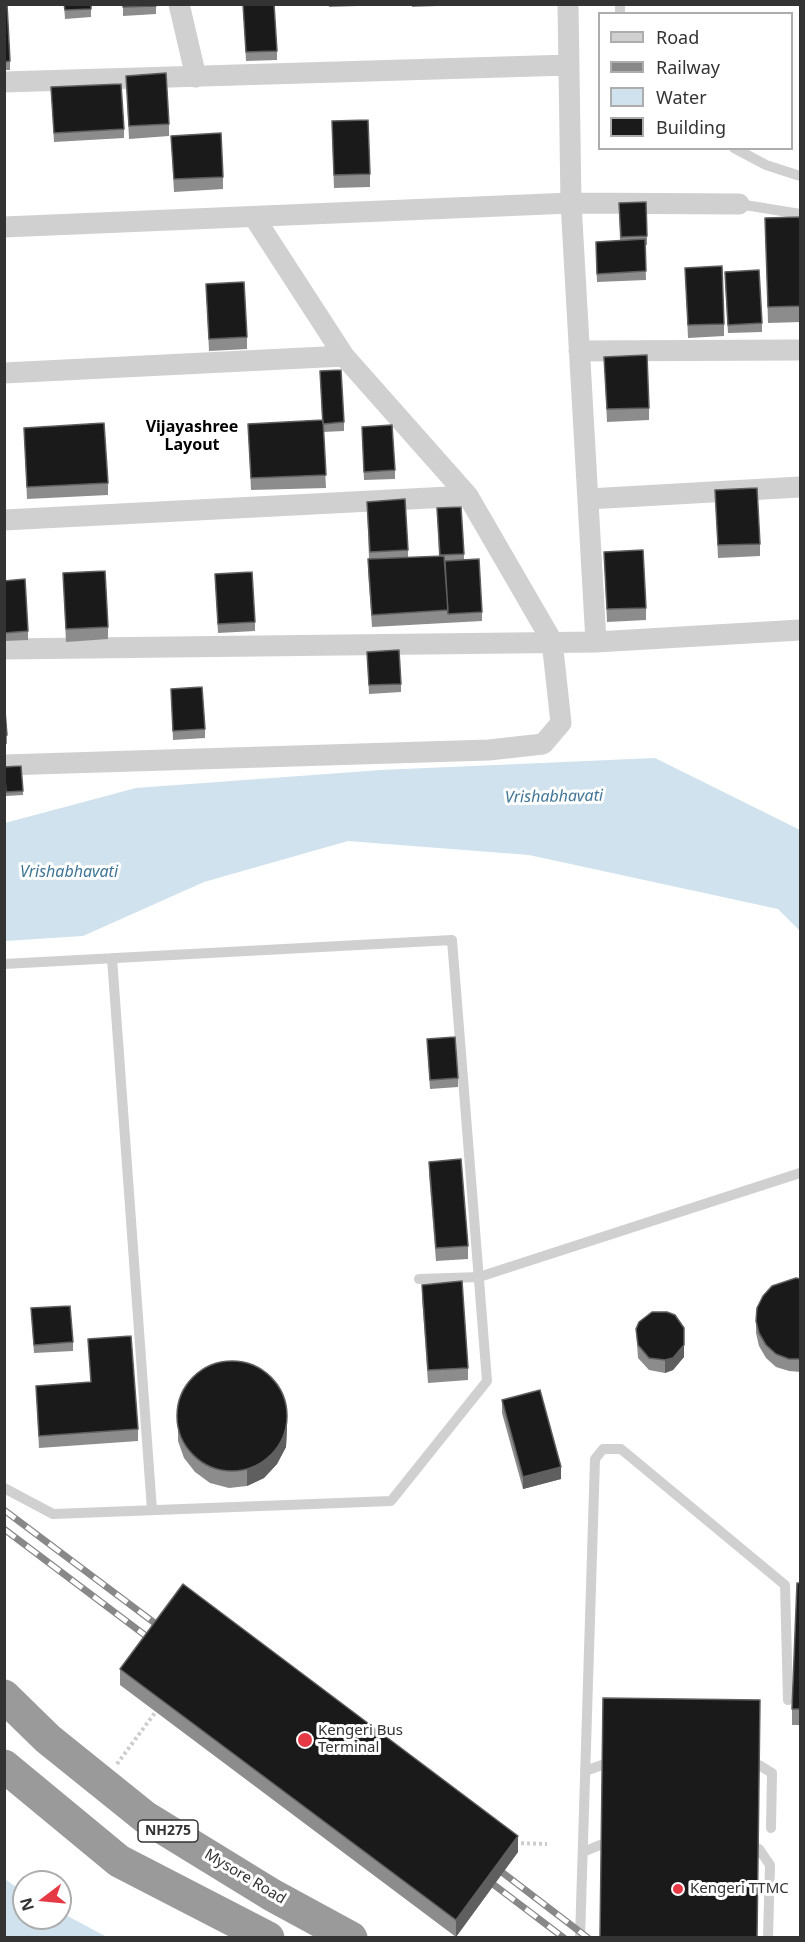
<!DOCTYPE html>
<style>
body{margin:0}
#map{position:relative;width:805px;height:1942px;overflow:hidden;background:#fff;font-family:"Noto Sans",sans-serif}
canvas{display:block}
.frame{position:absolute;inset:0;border:6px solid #333;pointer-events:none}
.legend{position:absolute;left:598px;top:12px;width:195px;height:138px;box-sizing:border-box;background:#fff;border:2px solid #adadad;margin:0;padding:8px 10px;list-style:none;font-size:18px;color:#333}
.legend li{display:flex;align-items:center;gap:12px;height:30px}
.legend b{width:30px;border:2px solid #adadad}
.north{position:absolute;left:12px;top:1870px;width:60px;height:60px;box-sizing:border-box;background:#fff;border:2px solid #adadad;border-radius:50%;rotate:254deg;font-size:16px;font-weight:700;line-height:24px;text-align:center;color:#333}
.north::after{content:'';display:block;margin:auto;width:21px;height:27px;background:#e63946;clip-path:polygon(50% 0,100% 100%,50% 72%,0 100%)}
</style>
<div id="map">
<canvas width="805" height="1942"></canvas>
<div class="frame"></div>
<ul class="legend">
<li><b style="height:8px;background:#d0d0d0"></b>Road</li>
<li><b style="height:8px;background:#888"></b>Railway</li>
<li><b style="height:16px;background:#cfe2ee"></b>Water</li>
<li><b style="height:16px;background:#1a1a1a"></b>Building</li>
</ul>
<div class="north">N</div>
</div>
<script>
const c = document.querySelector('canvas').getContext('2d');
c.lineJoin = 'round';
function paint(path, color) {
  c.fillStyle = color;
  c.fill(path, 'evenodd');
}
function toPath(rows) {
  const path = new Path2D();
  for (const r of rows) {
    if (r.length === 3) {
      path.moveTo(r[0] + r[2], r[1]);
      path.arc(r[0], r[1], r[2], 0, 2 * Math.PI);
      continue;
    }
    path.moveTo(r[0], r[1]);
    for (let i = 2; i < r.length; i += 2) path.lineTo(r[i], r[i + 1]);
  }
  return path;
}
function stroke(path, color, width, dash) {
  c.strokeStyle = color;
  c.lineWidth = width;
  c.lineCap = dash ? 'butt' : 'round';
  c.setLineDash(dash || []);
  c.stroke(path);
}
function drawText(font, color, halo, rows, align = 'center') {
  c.font = font + ' "Noto Sans",sans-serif';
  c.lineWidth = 6;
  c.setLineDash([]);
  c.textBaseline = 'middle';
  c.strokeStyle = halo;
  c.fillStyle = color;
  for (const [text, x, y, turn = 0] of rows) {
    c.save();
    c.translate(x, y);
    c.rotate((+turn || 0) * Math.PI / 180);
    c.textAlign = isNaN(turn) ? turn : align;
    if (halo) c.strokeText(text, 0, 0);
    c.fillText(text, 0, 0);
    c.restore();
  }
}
const water = toPath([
 [655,758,800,830,800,931,778,909,529,855,348,841,204,882,83,936,5,941,5,823,136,788,381,770],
 [5,1879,24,1893,24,1918,60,1918,60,1912,107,1937,5,1937]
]);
const path = toPath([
 [117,1764,157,1710],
 [515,1843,547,1844]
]);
const lane = toPath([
 [620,14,620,4],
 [734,148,766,165,800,176],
 [739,204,800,214],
 [112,958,152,1510],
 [4,964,452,940,487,1381,391,1501,53,1514,4,1488],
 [419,1279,479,1277,800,1173],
 [759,1765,772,1773,771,1828],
 [585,1771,602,1765],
 [759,1849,770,1865,768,1938],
 [583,1852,600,1845],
 [580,1938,595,1459,603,1449,621,1449,785,1585,788,1700]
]);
const street = toPath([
 [179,4,196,77],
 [568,4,571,203,596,642],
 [4,82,569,65],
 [4,227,571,203,739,204],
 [579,351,800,350],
 [4,373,344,356],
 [588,499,800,487],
 [4,520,468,496],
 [4,649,596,642,800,630],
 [4,765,489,750,543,744,561,723,552,641,468,496,344,356,254,217]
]);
const highway = toPath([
 [4,1696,48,1739,145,1817,272,1895,351,1938],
 [4,1766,119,1861,268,1938]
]);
const rail = toPath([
 [4,1510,168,1633],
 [4,1529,158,1645],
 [490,1863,588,1938],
 [481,1875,564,1938]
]);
const wall = toPath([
 [4,4,10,61,10,70,4,70],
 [64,4,91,4,91,17,65,19],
 [123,4,156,4,156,14,123,16],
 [243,4,277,51,277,60,246,61],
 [329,4,386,4,386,5,329,7],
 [412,4,437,4,437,6,412,7],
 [126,76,169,124,169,136,129,139],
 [51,87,124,129,124,138,54,142],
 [332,133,370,174,370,187,334,188],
 [171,136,223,177,223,189,174,192],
 [619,212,647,236,647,245,645,245,646,280,597,282,596,250,620,240],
 [801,217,801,322,768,323,765,218],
 [685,268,724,324,724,336,688,338],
 [725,280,762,323,762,332,728,333],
 [206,284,247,337,247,349,209,351],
 [604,357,649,408,649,420,607,422],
 [320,371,344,422,344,431,323,432,326,488,251,490,248,424,322,420],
 [362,427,395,470,395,479,364,480],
 [24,428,108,483,108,495,27,499],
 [715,490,760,544,760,556,718,558],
 [367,502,408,550,408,558,439,557,437,508,464,554,464,560,482,612,482,621,372,627,368,571,368,559,369,559],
 [604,552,646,608,646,620,607,622],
 [63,573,108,627,108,639,66,642],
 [215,574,255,622,255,631,218,633],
 [4,581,28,631,28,640,4,641],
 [367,652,401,684,401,692,369,694],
 [171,689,205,729,205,738,173,740],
 [4,699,7,735,7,744,4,744],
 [4,778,23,791,23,795,6,796],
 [427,1039,458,1078,458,1087,430,1089],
 [429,1162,468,1246,468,1259,436,1261,429,1174],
 [801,1279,801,1372,789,1371,776,1367,766,1358,759,1346,756,1333,756,1321],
 [422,1285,468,1368,468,1380,428,1383,422,1297],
 [31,1308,73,1342,73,1351,34,1353],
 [636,1329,684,1357,673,1370,665,1373,649,1370,638,1358],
 [88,1339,138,1429,138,1441,39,1448,36,1386,91,1382],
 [502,1400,561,1479,523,1489,502,1413],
 [178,1408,287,1428,286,1447,277,1464,264,1478,247,1486,229,1488,210,1483,195,1472,184,1458,178,1441],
 [801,1583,801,1725,792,1725,792,1709],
 [120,1669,518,1852,456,1937,120,1685]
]);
const shadedWall = toPath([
 [684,1328,684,1357,673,1370,665,1373,665,1360],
 [287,1412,287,1428,286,1447,277,1464,264,1478,247,1486,247,1470],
 [561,1467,561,1479,523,1489,523,1477],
 [518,1836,518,1852,456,1937,456,1920]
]);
const building = toPath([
 [4,4,7,4,10,61,4,62,4,4],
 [64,4,91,4,91,9,65,10,64,4],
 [123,4,156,4,156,6,123,7,123,4],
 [243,4,274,4,277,51,246,52,243,4],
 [166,73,169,124,129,126,126,76,166,73],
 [121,84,124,129,54,133,51,87,121,84],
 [368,120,370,174,334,175,332,121,368,120],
 [221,133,223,177,174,179,171,136,221,133],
 [646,202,647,236,621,237,619,203,646,202],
 [801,217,801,306,768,307,765,218,801,217],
 [645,239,646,271,597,274,596,242,645,239],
 [722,266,724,324,688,325,685,268,722,266],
 [759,270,762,323,728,325,725,272,759,270],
 [244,282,247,337,209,339,206,284,244,282],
 [647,355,649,408,607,409,604,357,647,355],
 [341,370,344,422,323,424,320,371,341,370],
 [323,420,326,475,251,478,248,424,323,420],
 [104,423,108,483,27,487,24,428,104,423],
 [392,425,395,470,364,472,362,427,392,425],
 [757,488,760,544,718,545,715,490,757,488],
 [405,499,408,550,370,552,367,502,405,499],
 [461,507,464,554,440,555,437,508,461,507],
 [643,550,646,608,607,609,604,552,643,550],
 [444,556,448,610,372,615,368,559,444,556],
 [479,559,482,612,448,614,445,561,479,559],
 [105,571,108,627,66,629,63,573,105,571],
 [252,572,255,622,218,624,215,574,252,572],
 [25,579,28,631,4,633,4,581,25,579],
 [399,650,401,684,369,685,367,652,399,650],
 [202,687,205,729,173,731,171,689,202,687],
 [4,699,7,735,4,736,4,699],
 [21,766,23,791,6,792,4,767,21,766],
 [455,1037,458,1078,430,1080,427,1039,455,1037],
 [461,1159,468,1246,436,1248,429,1162,461,1159],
 [796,1278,801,1279,801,1359,789,1359,776,1354,766,1345,759,1333,756,1321,757,1308,763,1296,772,1286,796,1278],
 [462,1281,468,1368,428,1370,422,1285,462,1281],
 [70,1306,73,1342,34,1345,31,1308,70,1306],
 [652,1312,667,1312,675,1315,684,1328,684,1345,673,1358,665,1360,649,1358,638,1345,636,1329,639,1322,652,1312],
 [131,1336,138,1429,39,1436,36,1386,91,1382,88,1339,131,1336],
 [232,1416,55],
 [540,1390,561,1467,523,1477,502,1400,540,1390],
 [797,1583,801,1583,801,1709,792,1709,797,1583],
 [183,1584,518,1836,456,1920,120,1669,183,1584],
 [603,1698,760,1700,757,1938,600,1938,603,1698]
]);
const markers = [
 [305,1740,8,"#e63946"],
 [678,1889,6,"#e63946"]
];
const shields = [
 [168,1831,60]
];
const shieldNames = [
 ["NH275",168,1831]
];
const poiNames = [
 ["Kengeri Bus",318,1731],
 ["Terminal",318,1748],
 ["Kengeri TTMC",690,1889]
];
const streetNames = [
 ["Mysore Road",245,1877,31]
];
const neighbourhoodNames = [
 ["Vijayashree",192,427],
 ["Layout",192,445]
];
const waterNames = [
 ["Vrishabhavati",554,797,-1],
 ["Vrishabhavati",69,872]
];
paint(water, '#cfe2ee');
stroke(path, '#cdcdcd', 4, [3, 3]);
stroke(lane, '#d0d0d0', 10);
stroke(street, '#d0d0d0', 21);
stroke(highway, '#9a9a9a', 33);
stroke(rail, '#888', 7);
stroke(rail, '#fff', 4.5, [14]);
paint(wall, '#8c8c8c');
paint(shadedWall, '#5f5f5f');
paint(building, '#1a1a1a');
stroke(building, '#5f5f5f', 1.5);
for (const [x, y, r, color] of markers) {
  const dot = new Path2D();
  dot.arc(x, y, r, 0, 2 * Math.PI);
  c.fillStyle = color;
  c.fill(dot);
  stroke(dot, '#fff', 2);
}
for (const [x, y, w] of shields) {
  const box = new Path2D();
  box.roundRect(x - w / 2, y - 11, w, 22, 4.5);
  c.fillStyle = '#fff';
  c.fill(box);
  stroke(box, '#333', 1.5);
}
drawText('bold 14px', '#333', null, shieldNames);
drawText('15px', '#333', '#fff', poiNames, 'left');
drawText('15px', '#333', '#fff', streetNames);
drawText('bold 16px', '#000', '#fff', neighbourhoodNames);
drawText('italic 16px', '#3f7597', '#fff', waterNames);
</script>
